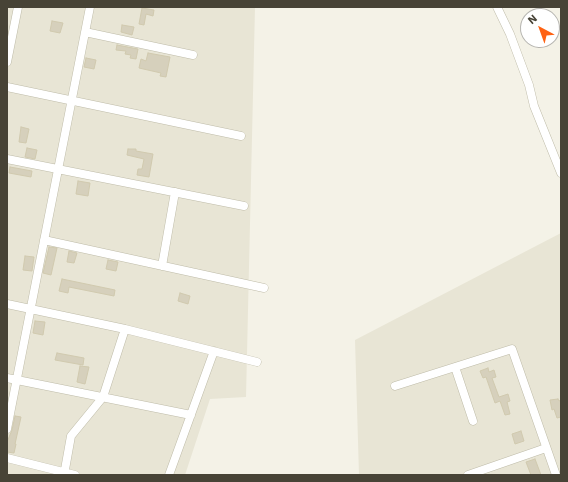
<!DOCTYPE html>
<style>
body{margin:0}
#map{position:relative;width:568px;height:482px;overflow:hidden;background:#f4f2e7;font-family:"Work Sans",sans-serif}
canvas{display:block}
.frame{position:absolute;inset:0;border:8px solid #474336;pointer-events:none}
.north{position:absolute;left:520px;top:8px;width:40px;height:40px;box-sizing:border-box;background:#fff;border:1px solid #b5b4af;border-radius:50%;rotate:319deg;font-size:11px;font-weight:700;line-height:16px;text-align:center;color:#474336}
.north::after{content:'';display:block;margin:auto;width:14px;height:18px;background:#fe6213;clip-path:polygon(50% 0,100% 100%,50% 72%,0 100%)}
</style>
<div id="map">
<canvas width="568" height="482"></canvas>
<div class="frame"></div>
<div class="north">N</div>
</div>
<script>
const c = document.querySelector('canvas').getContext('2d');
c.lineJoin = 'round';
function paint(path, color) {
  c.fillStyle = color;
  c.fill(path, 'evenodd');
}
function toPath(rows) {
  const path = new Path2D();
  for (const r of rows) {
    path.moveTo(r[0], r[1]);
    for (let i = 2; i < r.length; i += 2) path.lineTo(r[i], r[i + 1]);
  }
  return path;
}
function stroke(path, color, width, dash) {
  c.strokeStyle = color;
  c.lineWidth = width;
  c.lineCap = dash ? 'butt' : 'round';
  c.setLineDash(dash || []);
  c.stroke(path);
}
const residential = toPath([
 [7,7,255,7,246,397,210,399,185,475,7,475],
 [561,233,561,475,359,475,355,340]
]);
const building = toPath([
 [142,8,154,10,153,16,146,14,144,25,139,24,142,8],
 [52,21,63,23,60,33,50,31,52,21],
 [122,25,134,27,132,35,121,32,122,25],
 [117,45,138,49,136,59,130,58,131,55,125,54,126,51,116,50,117,45],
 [148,53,170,57,166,77,160,76,161,73,139,68,141,59,146,61,148,53],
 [86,58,96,60,94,69,84,67,86,58],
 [21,127,29,129,26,143,19,142,21,127],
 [27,148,37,150,35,159,25,157,27,148],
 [128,149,136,149,136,151,153,154,149,177,137,175,138,169,142,169,144,159,127,155,128,149],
 [10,167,32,171,31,177,9,173,10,167],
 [78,181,90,183,88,196,76,194,78,181],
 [49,247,57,248,51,275,43,273,49,247],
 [69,251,77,253,74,263,67,262,69,251],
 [25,256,34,257,32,271,23,270,25,256],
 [108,260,118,262,116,271,106,269,108,260],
 [62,279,115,290,114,296,69,287,68,293,59,291,62,279],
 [180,293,190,296,188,304,178,301,180,293],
 [35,321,45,322,43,335,33,333,35,321],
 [57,353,84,358,83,365,55,360,57,353],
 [80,366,89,367,85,384,77,382,80,366],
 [488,368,489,372,494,370,496,377,492,378,499,397,508,394,510,401,507,402,510,414,505,415,500,401,495,403,486,377,483,378,480,371,488,368],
 [558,399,559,401,561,400,561,417,557,418,554,409,552,410,550,400,558,399],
 [15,416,21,417,15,444,16,444,14,453,7,452,7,442,12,430,15,416],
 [521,431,524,441,515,444,512,434,521,431],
 [535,459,541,475,531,475,526,462,535,459]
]);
const minor = toPath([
 [497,7,510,34,529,85,534,106,561,173],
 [85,32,193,55],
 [7,62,18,7],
 [7,87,241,136],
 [7,159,244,206],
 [44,240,264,288],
 [162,266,175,192],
 [7,304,125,329,257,362],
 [455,367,473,421],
 [7,378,191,415],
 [395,386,512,349,556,475],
 [7,429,90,7],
 [7,458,75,475],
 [64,475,71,436,103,397,125,329],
 [169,475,214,351],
 [468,475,546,448]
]);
paint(residential, '#e8e5d5');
paint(building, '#d6d0bc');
stroke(building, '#d1caaf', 1);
stroke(minor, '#bfbca9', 9);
stroke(minor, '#fff', 8);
</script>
